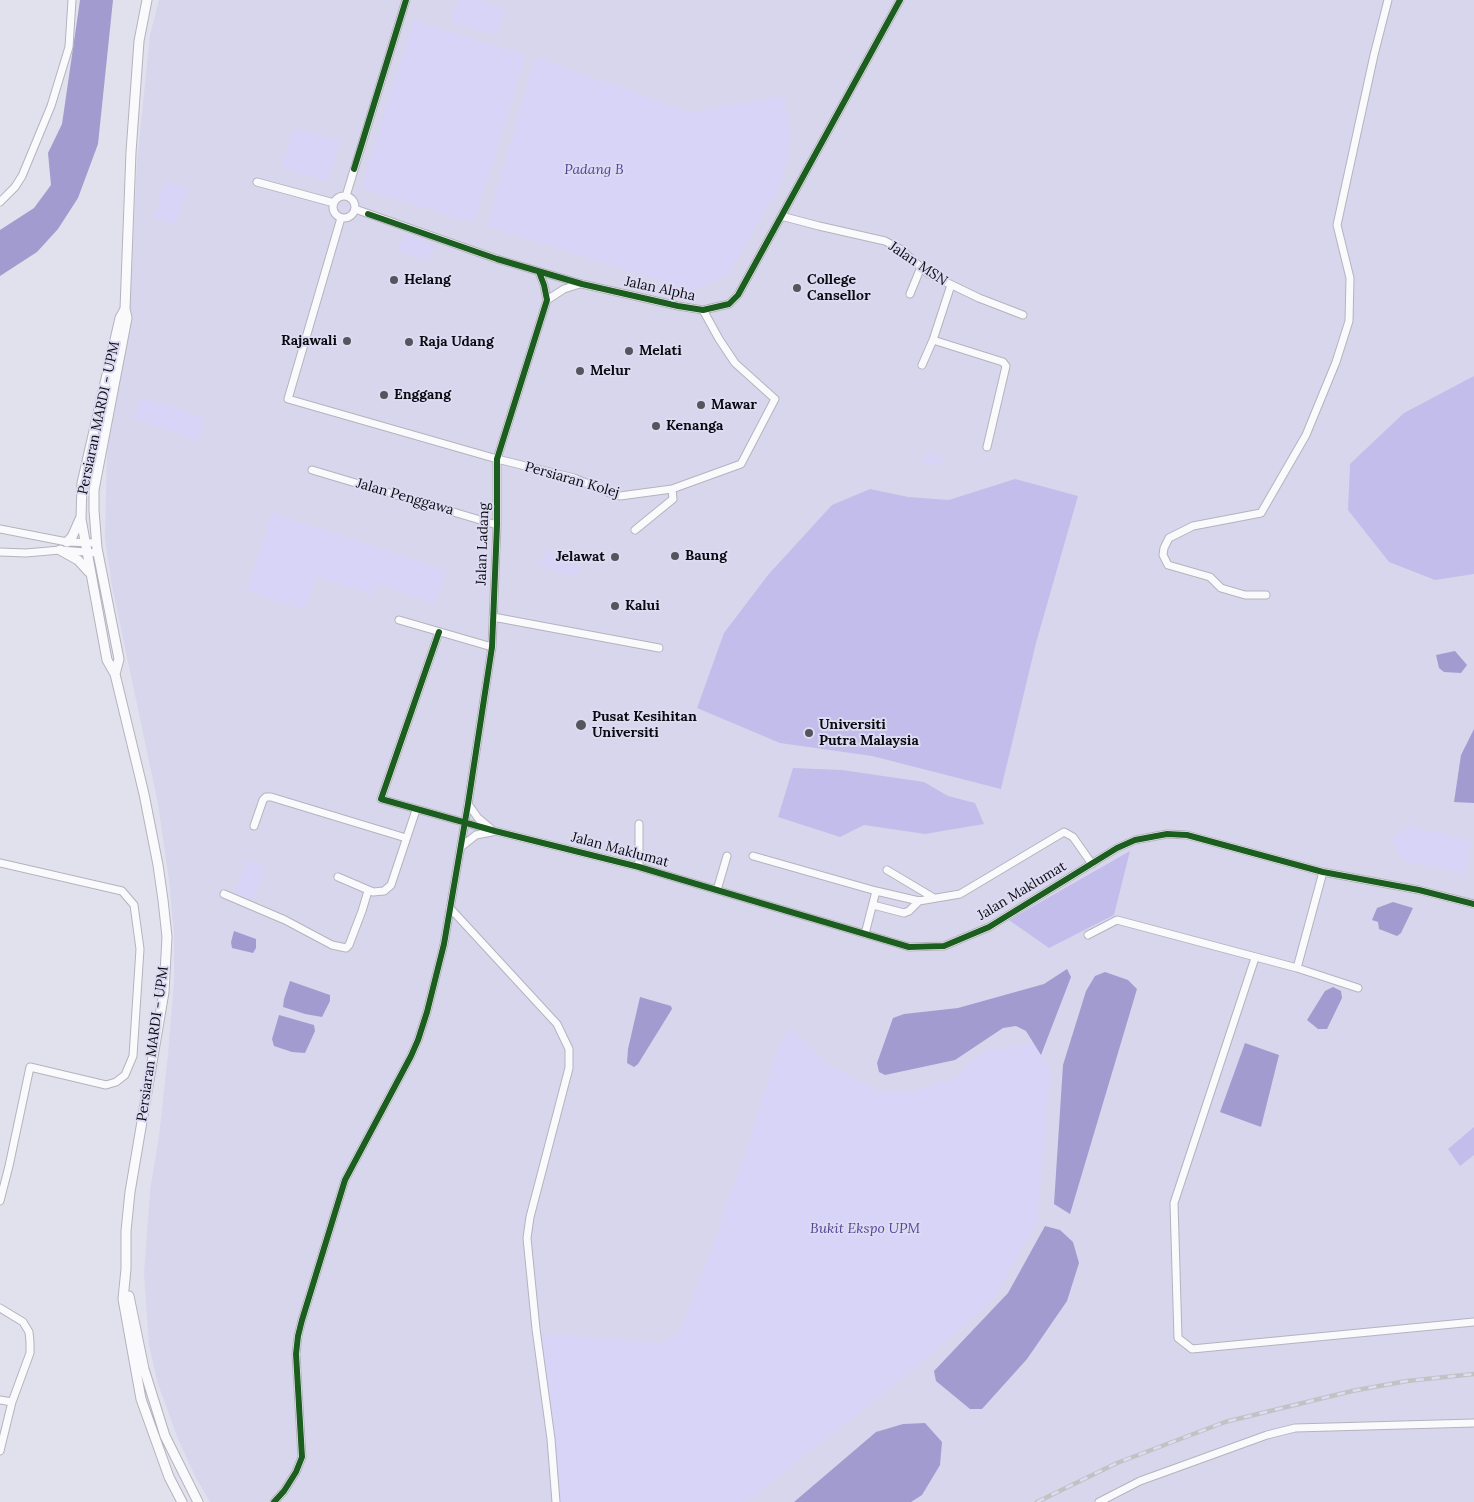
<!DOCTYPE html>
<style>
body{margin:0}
canvas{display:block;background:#e1e0ed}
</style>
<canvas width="1474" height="1502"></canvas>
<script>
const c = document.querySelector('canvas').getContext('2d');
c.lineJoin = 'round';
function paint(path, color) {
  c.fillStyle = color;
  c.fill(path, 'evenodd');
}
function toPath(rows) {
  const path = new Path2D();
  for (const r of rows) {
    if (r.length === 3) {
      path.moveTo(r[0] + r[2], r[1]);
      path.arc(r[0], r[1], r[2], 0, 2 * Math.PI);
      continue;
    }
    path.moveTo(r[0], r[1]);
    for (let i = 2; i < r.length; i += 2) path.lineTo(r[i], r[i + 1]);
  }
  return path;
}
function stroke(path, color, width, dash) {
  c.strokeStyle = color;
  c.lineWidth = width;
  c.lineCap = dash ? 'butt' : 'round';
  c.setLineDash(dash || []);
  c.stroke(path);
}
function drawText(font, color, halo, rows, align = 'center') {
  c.font = font + ' Lora,serif';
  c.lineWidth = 4;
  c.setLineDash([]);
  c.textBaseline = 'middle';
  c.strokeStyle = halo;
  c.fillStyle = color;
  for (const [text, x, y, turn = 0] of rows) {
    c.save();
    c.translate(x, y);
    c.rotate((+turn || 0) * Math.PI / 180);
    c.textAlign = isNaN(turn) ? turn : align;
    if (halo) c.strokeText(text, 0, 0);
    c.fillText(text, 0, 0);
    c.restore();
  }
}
const built = toPath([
 [159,0,1474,0,1474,1502,210,1502,195,1476,178,1439,158,1384,149,1345,144,1274,150,1191,159,1136,168,1054,174,981,174,934,169,880,158,804,112,586,105,538,107,453,129,332,137,161,150,35]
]);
const green = toPath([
 [457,0,477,0,505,8,498,35,451,23],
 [413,20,526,55,474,223,361,188],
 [535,57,691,112,784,96,791,142,781,184,728,275,694,291,487,226],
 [293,128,340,141,328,181,282,168],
 [165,181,187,188,176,225,154,218],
 [404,234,434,244,429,261,398,251],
 [141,397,205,418,198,440,134,419],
 [925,452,944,457,942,466,923,462],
 [272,513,446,570,435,603,377,584,373,595,316,576,305,610,247,591],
 [545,551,561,556,563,552,582,558,576,578,540,565],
 [1409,826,1471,841,1464,874,1401,860,1392,839],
 [246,859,265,866,253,900,235,894],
 [790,1027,829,1065,879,1091,908,1092,953,1078,985,1051,1034,1043,1050,1071,1037,1221,992,1301,904,1377,746,1502,554,1502,543,1334,662,1343,678,1334,714,1244,727,1199,740,1169,778,1048]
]);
const forest = toPath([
 [1474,376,1474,574,1435,580,1389,562,1348,510,1350,464,1404,413],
 [1015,479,1078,496,1036,643,1001,789,872,756,780,743,697,708,724,633,768,575,832,505,870,489,908,497,949,500],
 [793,768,842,770,924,782,948,796,975,803,984,824,925,834,864,825,840,837,778,817],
 [1130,851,1114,915,1049,948,1009,920],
 [1474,1127,1474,1155,1460,1166,1448,1149]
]);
const water = toPath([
 [80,0,113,0,98,144,78,198,58,229,37,252,0,276,0,230,34,208,51,185,48,153,62,124],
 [1455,651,1467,665,1461,673,1444,672,1439,668,1436,655],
 [1474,729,1474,803,1454,802,1461,755],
 [1393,902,1413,908,1401,933,1397,936,1379,929,1378,922,1372,920,1377,908],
 [234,931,256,939,256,948,253,953,232,948,231,942],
 [1067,969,1071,977,1041,1055,1026,1031,1016,1026,1003,1028,955,1060,885,1075,879,1072,877,1063,893,1018,904,1014,958,1008,1044,984],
 [1105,972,1128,980,1137,989,1070,1214,1054,1204,1063,1065,1086,991,1095,976],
 [290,981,330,995,330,1001,322,1017,305,1014,283,1007,284,999],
 [1333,987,1341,991,1342,998,1327,1029,1318,1029,1307,1020,1325,991],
 [640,997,671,1006,672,1009,638,1064,634,1067,627,1063,628,1049],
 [279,1015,314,1025,315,1031,305,1053,292,1052,274,1046,272,1039],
 [1245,1043,1279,1055,1261,1127,1220,1112],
 [1045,1226,1060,1230,1073,1242,1079,1263,1067,1301,1027,1359,982,1409,970,1409,936,1381,934,1371,1008,1293],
 [925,1423,942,1442,940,1465,922,1495,911,1502,794,1502,876,1432,903,1424]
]);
const minor = toPath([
 [257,182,334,203],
 [344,207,11],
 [346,196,406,0],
 [0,202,15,187,22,176,51,106,69,47,72,0],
 [355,209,497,259,582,284,678,306,703,310,729,304,738,295,900,0],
 [781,216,819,226,885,241,902,250,927,273,979,298,1023,315],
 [341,218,288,399,497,459,574,478,610,493,620,496,672,489,741,464,775,399,735,363,719,339,703,310],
 [910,294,921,267],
 [547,300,564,289,580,284],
 [933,340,1003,362,1006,366,987,447],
 [922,365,933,340,951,285],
 [312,470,497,525],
 [0,529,67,542,96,543],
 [635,530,673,499,672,489],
 [0,552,26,553,60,550,98,553],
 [1266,595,1245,595,1221,588,1210,577,1168,565,1163,555,1164,548,1169,538,1193,526,1261,513,1306,435,1336,362,1349,321,1350,278,1337,225,1374,55,1388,0],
 [493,617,659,648],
 [399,620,492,647],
 [439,632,381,799,495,831,639,867,909,947,944,946,989,927,1117,848,1135,840,1167,834,1187,835,1323,872,1419,890,1474,904],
 [468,804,478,818,490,828],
 [639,824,639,867],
 [254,826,263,800,266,797,271,797,406,838],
 [461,847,476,835,492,832],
 [753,856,876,891],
 [0,863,122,891,134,905,140,949,133,1056,125,1075,116,1082,106,1085,30,1067,9,1166,0,1201],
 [887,870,934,898],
 [338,877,373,892,384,891,391,885,416,810],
 [717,890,727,856],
 [224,894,285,920,332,945,346,948,349,945,362,911,368,891],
 [873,905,904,913,909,911,919,901],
 [450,908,557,1024,569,1049,569,1068,530,1217,527,1238,536,1329,551,1439,556,1502],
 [865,934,876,891,919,901,960,894,1064,832,1073,837,1092,864],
 [1088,935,1117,920,1297,968,1358,988],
 [1255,958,1174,1203,1178,1338,1192,1349,1474,1322],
 [1297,968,1323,872],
 [0,1308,23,1322,29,1332,30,1342,30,1353,12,1402,0,1451],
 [0,1400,12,1402],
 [274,1502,284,1491,296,1472,302,1457,296,1354,298,1336,302,1320,345,1180,411,1056,418,1040,427,1012,444,944,468,804,492,647,497,525,497,459,547,300,544,285,539,272],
 [1099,1502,1140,1481,1267,1435,1295,1428,1474,1423]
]);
const tertiary = toPath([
 [125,309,120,318,82,483,81,519,107,660,115,674,144,794,158,865,163,900,167,937,164,992,130,1192,126,1231,126,1269,123,1299,141,1399,169,1477,182,1502],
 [67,542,72,537,80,519],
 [60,550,78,560,89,572],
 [115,674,119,659,97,548,94,510,94,490,127,318,125,309,131,152,139,41,147,0],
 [129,1296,144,1369,165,1436,198,1502]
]);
const rail = toPath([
 [1037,1502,1117,1463,1225,1422,1352,1391,1407,1381,1474,1374]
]);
const cycleway = toPath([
 [354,169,406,0],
 [368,214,497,259,582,284,678,306,703,310,729,304,738,295,900,0],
 [439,632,381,799,495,831,639,867,909,947,944,946,989,927,1117,848,1135,840,1167,834,1187,835,1323,872,1419,890,1474,904],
 [274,1502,284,1491,296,1472,302,1457,296,1354,298,1336,302,1320,345,1180,411,1056,418,1040,427,1012,444,944,468,804,492,647,497,525,497,459,547,300,544,285,539,272]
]);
const markers = [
 [394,280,5,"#56555e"],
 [797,288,5,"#56555e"],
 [347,341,5,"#56555e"],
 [409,342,5,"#56555e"],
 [629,351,5,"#56555e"],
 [580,371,5,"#56555e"],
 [384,395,5,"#56555e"],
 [701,405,5,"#56555e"],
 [656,426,5,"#56555e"],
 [675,556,5,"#56555e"],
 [615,557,5,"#56555e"],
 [615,606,5,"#56555e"],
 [581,725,6,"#56555e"],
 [809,733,5,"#56555e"]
];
const parkNames = [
 ["Padang B",594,170],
 ["Bukit Ekspo UPM",865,1229]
];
const streetNames = [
 ["Jalan MSN",918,264,34],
 ["Jalan Alpha",660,289,12],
 ["Persiaran MARDI - UPM",99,418,-78],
 ["Persiaran Kolej",572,480,16],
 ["Jalan Penggawa",405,497,16],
 ["Jalan Ladang",483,544,-88],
 ["Jalan Maklumat",620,850,15],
 ["Jalan Maklumat",1022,891,-31],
 ["Persiaran MARDI - UPM",153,1044,-82]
];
const poiNames = [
 ["Helang",404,280],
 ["College",807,280],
 ["Cansellor",807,296],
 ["Rajawali",337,341,"right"],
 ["Raja Udang",419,342],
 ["Melati",639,351],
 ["Melur",590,371],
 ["Enggang",394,395],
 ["Mawar",711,405],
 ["Kenanga",666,426],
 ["Baung",685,556],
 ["Jelawat",605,557,"right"],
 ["Kalui",625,606],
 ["Pusat Kesihitan",592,717],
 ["Universiti",592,733],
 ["Universiti",819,725],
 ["Putra Malaysia",819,741]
];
paint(built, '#d8d6ec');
paint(green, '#d7d4f7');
paint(forest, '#c2bdea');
paint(water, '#a29bcf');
stroke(minor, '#b4b3bd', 9);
stroke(tertiary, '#b4b3bd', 11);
stroke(minor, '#fafafc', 7);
stroke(tertiary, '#fafafc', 9);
stroke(rail, '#c2c2c5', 4.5);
stroke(rail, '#dddbf2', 2.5, [8]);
stroke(cycleway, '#1b5e20', 6);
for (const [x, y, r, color] of markers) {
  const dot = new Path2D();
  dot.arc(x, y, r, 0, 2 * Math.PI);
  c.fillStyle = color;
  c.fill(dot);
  stroke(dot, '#dddbf2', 2);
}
drawText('italic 14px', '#554398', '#dddbf2', parkNames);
drawText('14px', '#0b0a11', '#dddbf2', streetNames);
drawText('bold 14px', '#0b0a11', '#dddbf2', poiNames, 'left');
</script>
